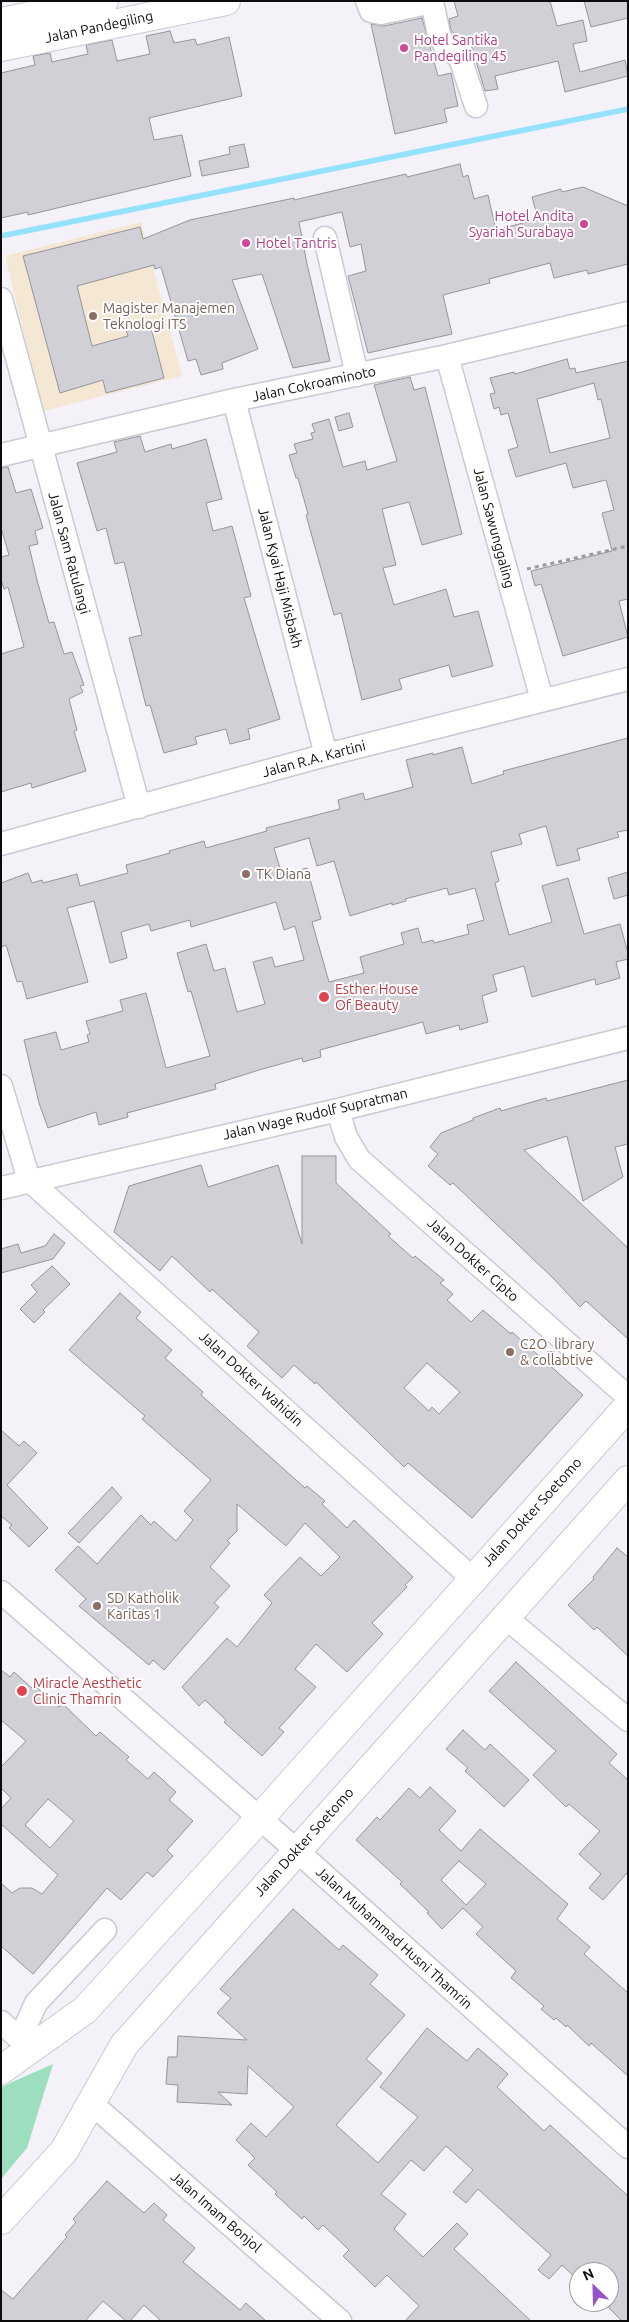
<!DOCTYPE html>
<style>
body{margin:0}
#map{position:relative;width:629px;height:2322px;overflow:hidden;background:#f4f2f8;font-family:Ubuntu,sans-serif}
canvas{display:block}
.frame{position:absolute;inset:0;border:2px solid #0c0b0d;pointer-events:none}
.north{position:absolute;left:569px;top:2262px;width:50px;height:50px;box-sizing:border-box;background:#fff;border:1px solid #9e9d9e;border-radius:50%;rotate:336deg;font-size:14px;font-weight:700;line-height:20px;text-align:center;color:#0c0b0d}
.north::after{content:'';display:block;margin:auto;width:18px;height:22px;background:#9652c7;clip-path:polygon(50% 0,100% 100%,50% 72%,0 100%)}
</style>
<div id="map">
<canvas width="629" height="2322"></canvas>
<div class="frame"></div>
<div class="north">N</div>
</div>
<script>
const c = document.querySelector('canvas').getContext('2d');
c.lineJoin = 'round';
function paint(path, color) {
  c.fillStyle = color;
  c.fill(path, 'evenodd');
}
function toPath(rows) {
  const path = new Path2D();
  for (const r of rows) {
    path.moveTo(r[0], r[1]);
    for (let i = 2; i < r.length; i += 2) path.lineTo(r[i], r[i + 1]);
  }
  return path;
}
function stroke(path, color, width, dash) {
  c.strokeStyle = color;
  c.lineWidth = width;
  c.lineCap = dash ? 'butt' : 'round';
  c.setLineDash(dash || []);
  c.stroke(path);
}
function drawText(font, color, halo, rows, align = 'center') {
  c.font = font + ' Ubuntu,sans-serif';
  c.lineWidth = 4;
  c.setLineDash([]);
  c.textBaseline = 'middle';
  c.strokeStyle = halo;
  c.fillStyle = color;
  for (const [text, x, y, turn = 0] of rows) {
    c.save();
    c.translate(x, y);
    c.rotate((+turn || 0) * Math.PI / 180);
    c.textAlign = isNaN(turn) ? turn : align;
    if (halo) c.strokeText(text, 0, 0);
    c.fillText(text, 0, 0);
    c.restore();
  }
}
const education = toPath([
 [141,222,182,376,43,411,5,256]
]);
const green = toPath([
 [53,2064,27,2148,1,2179,1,2087]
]);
const stream = toPath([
 [1,236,628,109]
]);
const building = toPath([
 [454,1,550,1,557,26,583,20,587,41,573,44,580,72,625,60,628,76,565,92,558,61,495,76,498,89,485,91,469,38,460,41,451,30,449,19,458,16,454,1],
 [584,1,628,1,628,18,591,27,584,1],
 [422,18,438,76,451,73,458,106,444,109,447,122,395,134,371,24,384,26,422,18],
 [170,31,174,43,195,39,197,45,229,37,242,96,149,118,154,140,182,135,191,176,28,215,28,212,1,218,1,73,35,65,33,56,50,53,52,62,88,54,86,45,112,40,117,61,150,54,146,36,170,31],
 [244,144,249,167,202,176,199,161,230,154,229,147,244,144],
 [460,164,463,177,468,175,474,199,488,195,496,230,538,219,532,197,561,189,562,192,583,187,628,206,628,264,588,274,587,270,554,278,550,263,489,279,490,283,443,295,452,334,368,353,348,276,366,271,361,244,350,247,342,212,299,222,307,264,330,361,293,368,262,274,232,280,258,349,222,363,223,369,201,375,196,359,188,361,161,267,155,269,154,265,77,286,92,346,128,336,125,326,149,320,164,378,106,393,103,380,60,393,23,256,140,227,143,239,190,220,294,198,294,200,406,174,407,177,460,164],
 [567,359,570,369,575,368,576,373,628,361,628,599,619,601,628,637,563,656,541,584,535,586,531,571,612,551,602,513,614,510,606,480,573,488,566,463,516,477,508,450,518,447,508,413,501,415,499,407,494,409,490,394,495,393,490,378,514,372,515,374,567,359],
 [594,383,598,400,601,399,610,438,550,453,537,399,594,383],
 [410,377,414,390,425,387,462,534,422,545,409,502,382,509,396,565,383,568,394,605,446,589,454,617,478,611,493,666,452,677,449,665,399,679,402,689,362,700,341,613,334,615,306,515,308,514,298,478,296,478,289,455,297,453,294,444,313,439,311,433,315,432,312,424,329,419,343,467,365,461,367,470,397,461,374,385,410,377],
 [349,413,353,427,339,431,335,417,349,413],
 [140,436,145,452,171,444,172,449,206,439,222,499,206,503,213,531,232,526,251,596,244,598,280,719,248,729,250,739,230,744,226,729,195,737,197,744,164,753,150,705,146,706,129,638,142,635,124,562,115,564,106,528,97,531,77,463,117,452,114,442,140,436],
 [8,467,16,493,31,489,43,528,35,531,38,544,29,546,37,580,49,623,54,622,64,654,72,652,84,685,80,686,83,692,69,699,77,730,74,731,86,771,32,788,31,783,1,792,1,654,24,647,8,587,4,589,1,580,1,557,9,555,1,528,1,468,8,467],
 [628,738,628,830,617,832,619,837,577,849,580,860,557,866,546,826,519,834,522,844,491,852,499,881,495,883,509,935,552,922,542,886,568,878,584,934,620,924,628,953,628,959,616,962,620,978,596,985,595,979,532,997,524,966,493,975,497,991,482,996,488,1022,460,1030,459,1025,426,1034,423,1022,320,1050,321,1057,303,1062,302,1058,259,1070,215,1084,216,1089,127,1113,128,1117,99,1125,96,1112,48,1128,39,1103,24,1040,56,1032,61,1050,89,1042,87,1035,90,1034,86,1021,123,1011,120,1000,146,993,166,1068,210,1056,191,991,188,992,177,953,206,944,214,971,225,968,237,1012,265,1004,253,962,272,957,275,967,304,960,295,926,284,930,276,902,191,927,190,920,151,931,149,924,121,932,127,958,110,963,94,901,67,908,88,982,27,999,22,981,17,982,6,945,1,947,1,883,28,873,32,883,42,880,43,883,77,874,80,886,128,873,126,865,170,853,169,851,204,841,206,848,267,831,266,828,340,809,338,800,363,793,365,800,413,787,406,760,433,753,433,755,462,747,472,784,504,774,503,771,628,738],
 [309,838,317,866,334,861,350,916,392,903,392,905,406,901,405,899,447,888,449,895,475,888,484,920,467,925,469,934,434,943,433,940,422,943,418,928,401,933,404,944,360,957,364,973,329,982,312,922,321,919,307,868,282,875,274,848,309,838],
 [628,872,628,895,614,899,608,878,628,872],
 [628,1080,628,1144,615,1147,623,1177,583,1201,567,1136,524,1150,628,1248,628,1339,586,1301,580,1307,553,1278,453,1183,450,1185,428,1166,438,1154,430,1147,441,1133,473,1120,473,1118,500,1108,501,1111,546,1098,547,1101,628,1080],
 [302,1156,336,1156,336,1183,391,1234,388,1236,413,1258,415,1256,444,1280,440,1283,453,1294,447,1300,471,1322,483,1310,511,1334,512,1332,583,1395,472,1518,408,1463,404,1467,316,1382,315,1384,294,1365,282,1378,247,1346,259,1332,212,1289,210,1292,172,1256,160,1271,114,1232,129,1186,201,1165,208,1187,278,1165,302,1244,302,1156],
 [427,1363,460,1392,439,1414,432,1407,429,1411,404,1388,427,1363],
 [54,1234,65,1243,53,1259,1,1273,1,1249,18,1244,21,1253,45,1246,54,1234],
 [52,1266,70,1284,43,1310,45,1312,34,1323,20,1309,37,1292,31,1285,52,1266],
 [120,1293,141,1312,136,1318,172,1350,165,1358,203,1392,201,1395,305,1488,307,1486,325,1501,322,1504,347,1528,354,1520,413,1577,405,1585,407,1587,372,1623,383,1634,347,1672,316,1644,295,1669,316,1687,279,1728,284,1732,262,1756,224,1722,226,1720,205,1700,199,1706,182,1687,227,1638,237,1647,272,1603,264,1595,300,1557,321,1576,340,1557,305,1523,286,1546,237,1504,237,1531,227,1541,230,1543,210,1567,230,1586,214,1603,219,1607,164,1670,153,1660,149,1665,79,1606,86,1599,55,1570,78,1546,97,1564,141,1515,151,1525,154,1521,176,1541,193,1520,184,1511,211,1480,142,1419,145,1416,69,1350,120,1293],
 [1,1430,19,1446,24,1441,37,1453,7,1485,48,1528,29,1547,9,1528,12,1525,1,1516,1,1430],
 [112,1487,122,1498,79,1543,68,1533,112,1487],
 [617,1548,628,1557,628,1656,597,1627,594,1630,568,1605,594,1579,593,1577,617,1548],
 [516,1662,617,1754,609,1763,628,1780,628,1872,603,1900,589,1888,601,1874,579,1854,600,1831,569,1804,566,1807,533,1775,556,1751,489,1691,516,1662],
 [1,1670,10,1677,14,1672,33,1689,35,1686,59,1707,62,1703,96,1736,100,1732,129,1757,126,1760,148,1779,154,1772,176,1792,169,1800,193,1821,167,1850,173,1856,153,1877,147,1872,121,1900,107,1888,33,1974,1,1946,1,1883,12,1893,20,1888,32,1888,42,1894,58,1875,1,1824,1,1809,11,1798,1,1788,1,1767,26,1741,1,1720,1,1670],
 [48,1799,74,1821,50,1848,25,1825,48,1799],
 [463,1730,485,1750,490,1744,529,1780,504,1807,465,1771,468,1768,446,1749,463,1730],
 [430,1787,456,1811,439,1830,461,1851,480,1829,568,1904,557,1919,590,1947,584,1954,628,1993,628,2076,591,2043,589,2046,567,2025,566,2027,556,2018,554,2020,541,2009,544,2006,511,1978,516,1971,476,1934,483,1927,463,1908,442,1929,427,1913,429,1912,400,1884,402,1882,356,1840,377,1817,380,1820,409,1788,420,1798,430,1787],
 [459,1861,486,1884,466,1905,441,1880,459,1861],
 [293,1909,339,1950,343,1945,378,1975,370,1984,405,2015,366,2059,382,2073,336,2125,378,2163,418,2117,380,2087,427,2028,467,2061,478,2048,508,2074,497,2087,544,2131,550,2125,628,2196,628,2321,622,2321,609,2308,609,2272,579,2272,579,2281,562,2265,549,2279,538,2270,551,2255,522,2229,478,2189,466,2203,453,2192,473,2170,446,2146,424,2171,411,2160,381,2194,406,2214,394,2229,423,2257,457,2223,468,2234,454,2249,531,2321,405,2321,419,2306,387,2275,375,2287,343,2256,349,2250,323,2225,318,2230,304,2216,302,2219,275,2194,277,2192,248,2165,255,2158,236,2140,251,2123,266,2137,294,2107,248,2066,247,2094,218,2092,232,2105,177,2102,178,2085,166,2084,168,2057,177,2057,178,2036,247,2040,217,2013,231,1998,220,1989,293,1909],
 [107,2181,144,2213,154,2203,167,2215,163,2220,195,2248,183,2262,240,2310,246,2303,266,2321,161,2321,144,2305,130,2321,126,2321,103,2301,85,2321,1,2321,1,2290,13,2299,67,2237,65,2235,76,2222,73,2219,107,2181]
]);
const path = toPath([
 [527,569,628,546]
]);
const minor = toPath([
 [367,1,371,11,381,13,432,2],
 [432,1,439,35,444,44,460,58,476,106],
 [325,238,357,375],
 [1,299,139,807],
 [447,356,542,700],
 [234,400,326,755],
 [1,455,234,400,447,356,628,313],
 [1,844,326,755,628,679],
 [1,1086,29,1180],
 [338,1110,346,1137,359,1159,628,1397],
 [29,1180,472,1578],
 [1,1188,338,1110,628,1038],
 [1,1592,296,1850,628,2147],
 [504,1616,628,1720],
 [1,2022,30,2048],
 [20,2039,36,2003,105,1930],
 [91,2103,340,2321]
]);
const major = toPath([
 [1,22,104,1],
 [1,47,226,1],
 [1,2070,85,2010,259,1819,628,1406],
 [1,2220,64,2151,124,2045,628,1480]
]);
const markers = [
 [404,48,5,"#d1479c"],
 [584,224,5,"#d1479c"],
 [246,243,5,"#d1479c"],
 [93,316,5,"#8d6e63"],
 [246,874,5,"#8d6e63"],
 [324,997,6,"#e0444e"],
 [510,1352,5,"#8d6e63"],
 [97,1606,5,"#8d6e63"],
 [22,1691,6,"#e0444e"]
];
const streetNames = [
 ["Jalan Pandegiling",99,27,-12],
 ["Jalan Cokroaminoto",314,384,-12],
 ["Jalan Sawunggaling",494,528,75],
 ["Jalan Sam Ratulangi",69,553,75],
 ["Jalan Kyai Haji Misbakh",280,578,76],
 ["Jalan R.A. Kartini",314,759,-15],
 ["Jalan Wage Rudolf Supratman",315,1114,-13],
 ["Jalan Dokter Cipto",473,1260,42],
 ["Jalan Dokter Wahidin",251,1379,42],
 ["Jalan Dokter Soetomo",532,1512,-48],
 ["Jalan Dokter Soetomo",304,1842,-48],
 ["Jalan Muhammad Husni Thamrin",394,1938,42],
 ["Jalan Imam Bonjol",216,2212,41]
];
const hotelNames = [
 ["Hotel Santika",414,40],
 ["Pandegiling 45",414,56],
 ["Hotel Andita",574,216,"right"],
 ["Syariah Surabaya",574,232,"right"],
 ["Hotel Tantris",256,243]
];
const educationNames = [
 ["Magister Manajemen",103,308],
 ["Teknologi ITS",103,324],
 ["TK Diana",256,874],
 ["C2O_library",520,1344],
 ["& collabtive",520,1360],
 ["SD Katholik",107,1598],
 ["Karitas 1",107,1614]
];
const healthNames = [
 ["Esther House",335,989],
 ["Of Beauty",335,1005],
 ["Miracle Aesthetic",33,1683],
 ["Clinic Thamrin",33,1699]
];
paint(education, '#f4e7d3');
paint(green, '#9ddebf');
stroke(stream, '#94e2fd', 5.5);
paint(building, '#d2d0d7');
stroke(building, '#96949a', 1);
stroke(minor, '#cbc9d0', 25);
stroke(major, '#cbc9d0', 30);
stroke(path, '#9c9a9e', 3, [4, 4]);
stroke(minor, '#fff', 22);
stroke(major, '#fff', 28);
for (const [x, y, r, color] of markers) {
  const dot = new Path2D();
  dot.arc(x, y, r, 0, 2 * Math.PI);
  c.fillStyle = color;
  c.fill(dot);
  stroke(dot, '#fff', 2);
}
drawText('14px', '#0c0b0d', '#fff', streetNames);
drawText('14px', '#b23c85', '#fff', hotelNames, 'left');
drawText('14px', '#785e54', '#fff', educationNames, 'left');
drawText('14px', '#be3a42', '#fff', healthNames, 'left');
</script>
